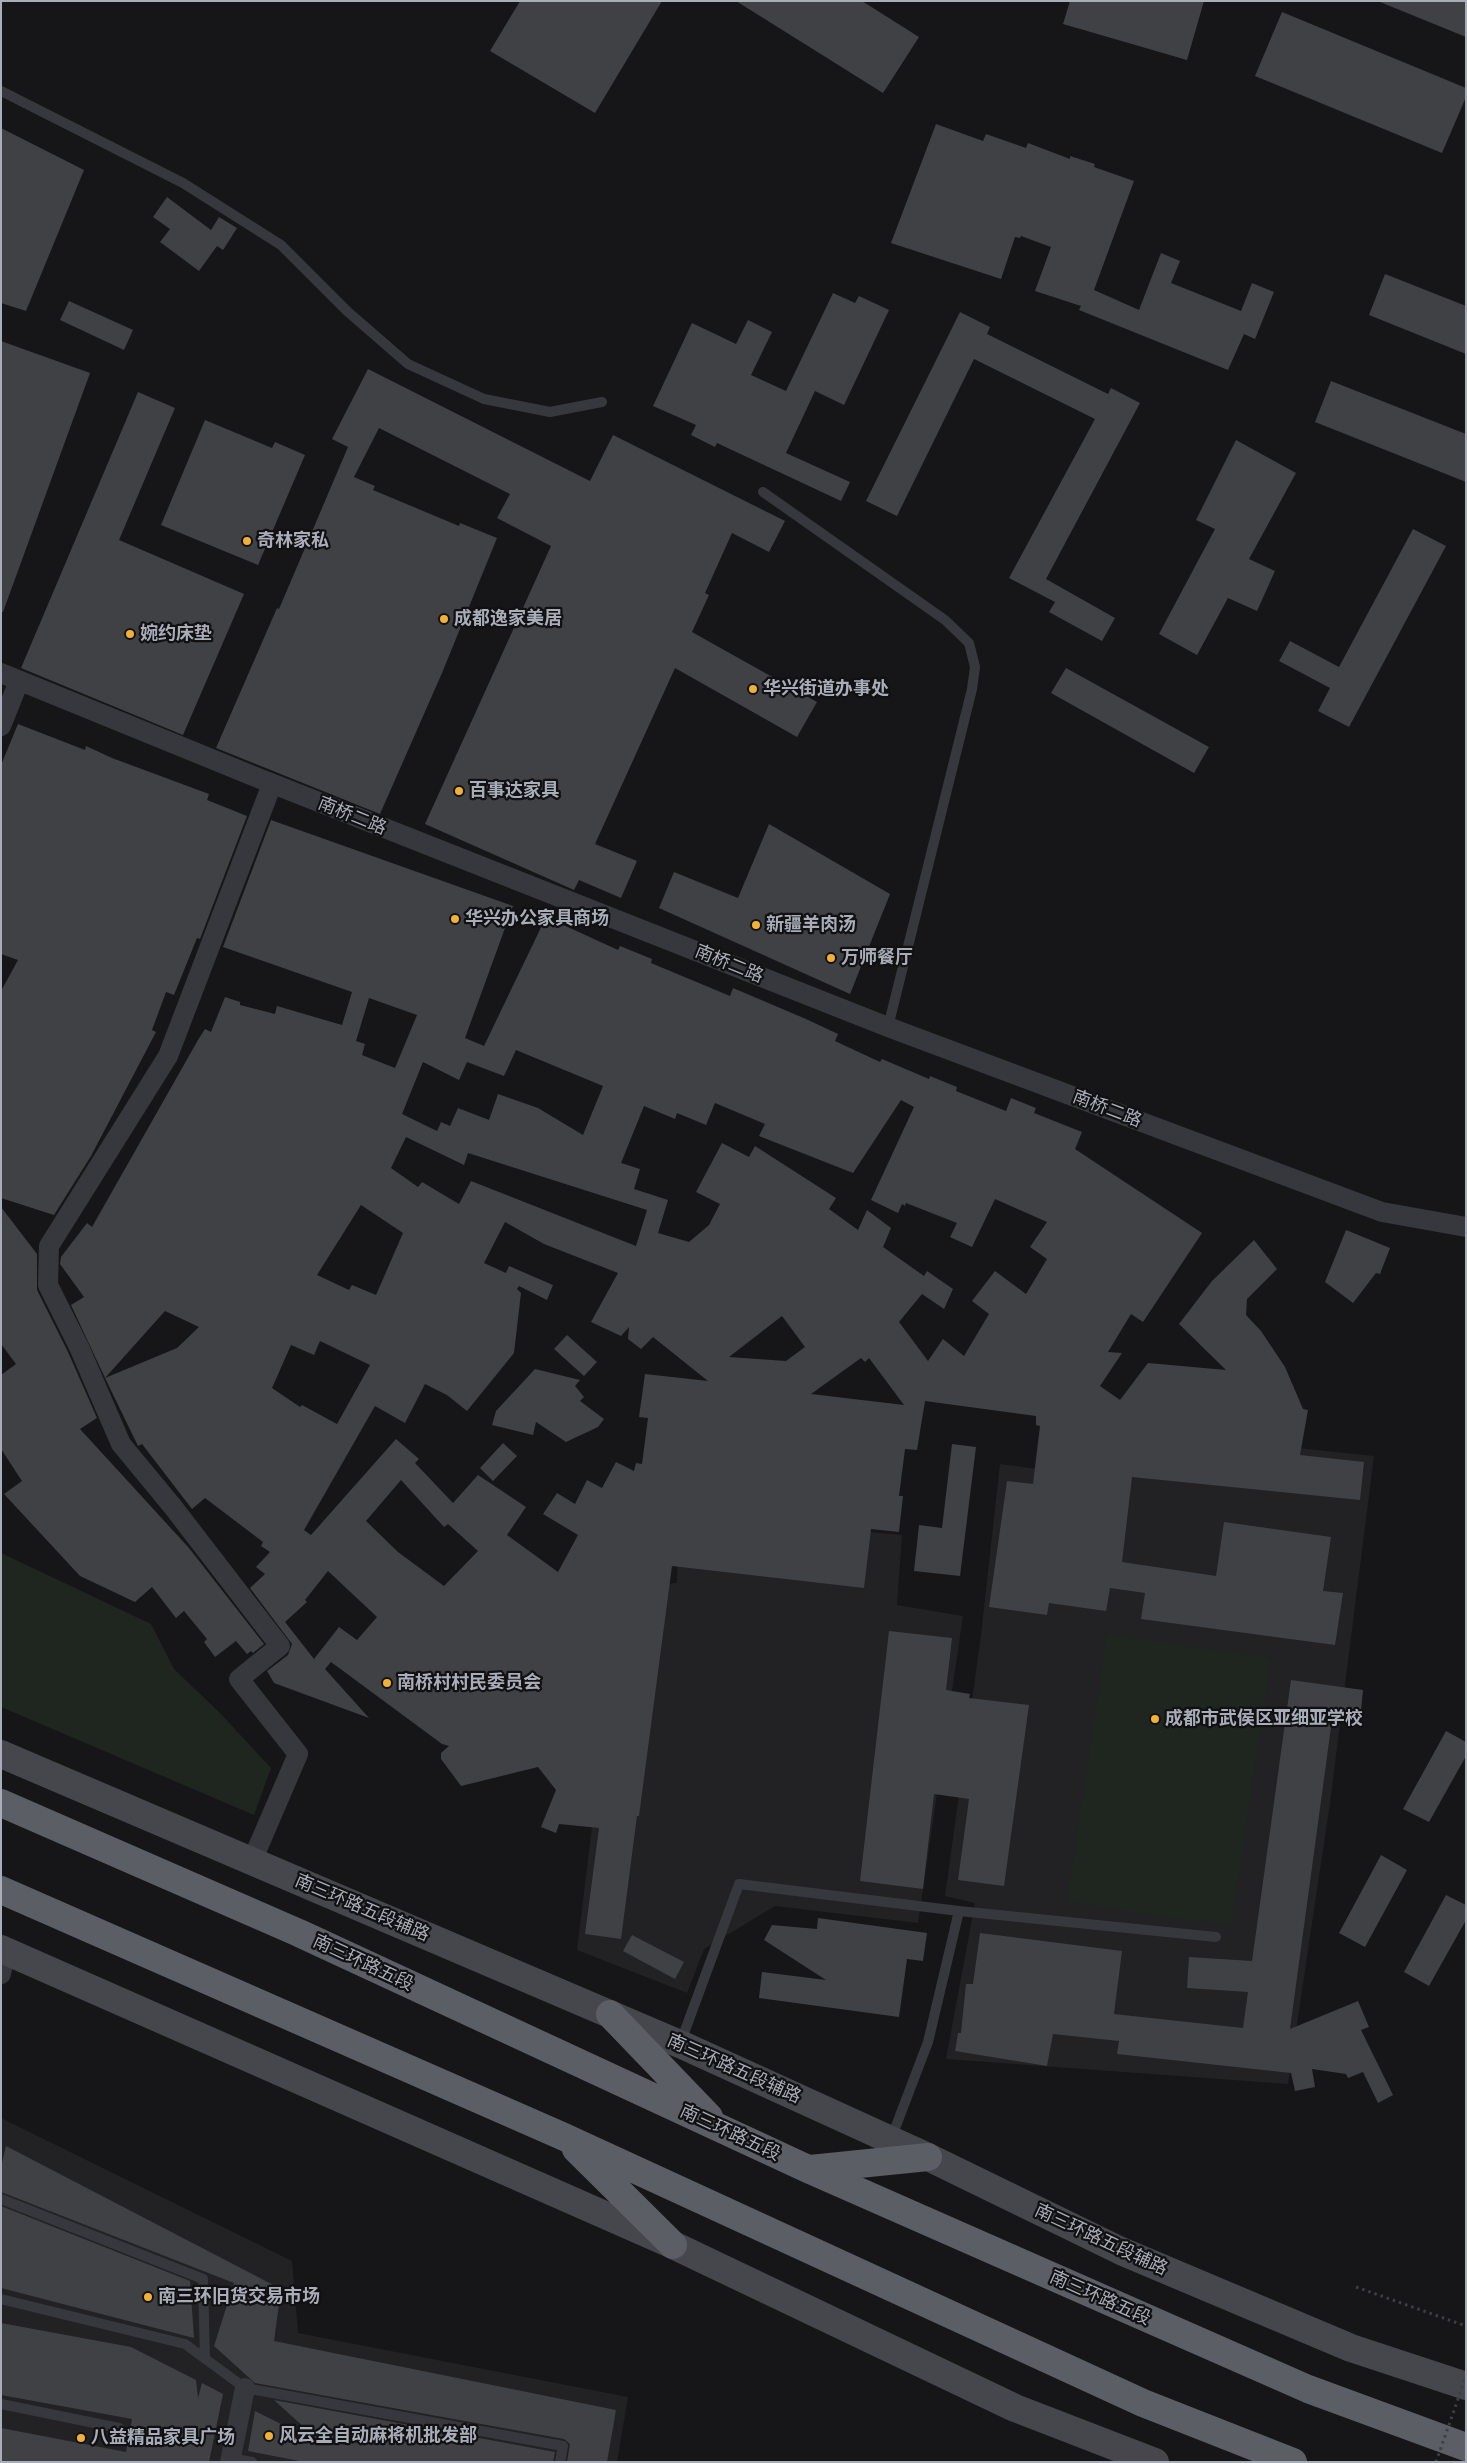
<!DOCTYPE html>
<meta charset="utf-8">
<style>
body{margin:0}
#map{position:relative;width:1467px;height:2463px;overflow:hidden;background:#161618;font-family:Cabin,sans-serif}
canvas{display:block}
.frame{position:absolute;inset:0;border:2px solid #a8adb8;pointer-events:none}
</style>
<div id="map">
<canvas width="1467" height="2463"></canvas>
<div class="frame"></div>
</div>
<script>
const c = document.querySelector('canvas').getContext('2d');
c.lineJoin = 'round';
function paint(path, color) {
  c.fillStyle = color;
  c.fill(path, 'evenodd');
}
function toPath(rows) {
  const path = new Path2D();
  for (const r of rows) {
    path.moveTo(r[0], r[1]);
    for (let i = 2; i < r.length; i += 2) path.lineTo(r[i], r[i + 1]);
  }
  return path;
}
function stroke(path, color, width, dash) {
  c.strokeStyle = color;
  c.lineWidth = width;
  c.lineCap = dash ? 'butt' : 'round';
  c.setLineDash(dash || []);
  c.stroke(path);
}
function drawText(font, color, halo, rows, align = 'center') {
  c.font = font + ' Cabin,"Noto Sans SC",sans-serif';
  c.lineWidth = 4.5;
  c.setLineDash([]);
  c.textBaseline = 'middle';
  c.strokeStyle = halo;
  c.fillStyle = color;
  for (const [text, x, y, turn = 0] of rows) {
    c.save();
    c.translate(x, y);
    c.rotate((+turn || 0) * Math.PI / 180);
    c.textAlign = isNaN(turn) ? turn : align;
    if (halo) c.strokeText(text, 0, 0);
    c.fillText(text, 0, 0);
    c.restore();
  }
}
const built = toPath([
 [1097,1427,1374,1456,1330,1803,1288,2084,946,2059,975,1903,945,1896,981,1635,1000,1464,1091,1476],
 [679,1515,902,1535,897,1605,963,1616,918,1923,775,1906,704,1949,687,1993,577,1950,621,1587,677,1583],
 [1,2118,292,2261,298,2333,628,2397,617,2462,168,2462,179,2398,1,2359],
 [1,2372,164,2414,157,2462,1,2462]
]);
const green = toPath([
 [1,1553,151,1624,174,1669,220,1713,271,1768,254,1815,1,1707],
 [1107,1634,1271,1658,1231,1926,1067,1902]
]);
const building = toPath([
 [520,1,662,1,595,113,490,51],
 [736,1,862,1,919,37,883,93],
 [1070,1,1204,1,1187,60,1063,24],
 [1380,1,1466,1,1466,37,1380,2],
 [1282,12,1466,88,1466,97,1442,153,1255,76],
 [936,124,983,141,986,134,1026,148,1028,143,1070,159,1070,156,1095,164,1094,167,1134,181,1094,290,1139,310,1161,253,1180,261,1171,283,1241,311,1252,283,1274,292,1255,339,1244,334,1228,370,1079,310,1081,306,1035,291,1051,247,1021,236,1020,238,1015,237,1001,279,891,243],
 [1,128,84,170,26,311,1,303],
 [167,197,211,230,219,217,237,228,223,250,217,246,199,271,160,242,170,229,153,217],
 [1385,274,1466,306,1466,354,1369,315],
 [833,293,855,303,859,296,889,310,844,405,815,391,786,453,850,482,841,501,717,443,715,447,691,435,696,425,653,406,692,323,736,344,748,320,772,332,751,375,786,391],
 [69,301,133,330,124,350,60,320],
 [960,312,990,327,987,334,1108,394,1111,388,1140,403,1046,579,1115,618,1102,641,1049,612,1055,602,1009,578,1095,419,974,359,897,516,866,501],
 [1,341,90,373,3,612,1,612],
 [368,369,590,481,613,435,785,521,769,552,732,533,705,593,709,595,692,632,817,702,797,737,675,668,595,844,637,861,621,898,579,880,574,890,425,824,551,546,497,518,510,494,379,428,354,477,375,486,373,490,459,526,460,523,497,538,442,673,380,814,216,748,277,608,279,609,348,447,332,439],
 [1331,381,1466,434,1466,482,1315,422],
 [138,392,175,408,119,540,244,594,183,735,21,668],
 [205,420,272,448,275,442,305,455,258,565,161,525],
 [1236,440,1296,473,1249,559,1275,571,1257,611,1228,598,1197,655,1159,634,1215,529,1196,520],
 [1413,529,1446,546,1349,727,1318,711,1330,688,1279,661,1290,641,1339,667],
 [1066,668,1209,747,1194,773,1051,693],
 [18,724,85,750,86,746,112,758,209,794,207,800,247,816,200,939,197,938,174,995,166,992,152,1030,156,1032,91,1156,54,1215,1,1198,1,991,18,960,1,954,1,765],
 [271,820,513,906,465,1038,484,1046,546,917,618,950,620,946,652,959,651,963,730,996,733,988,806,1019,838,1034,835,1041,880,1062,882,1059,929,1079,930,1076,957,1087,956,1091,1006,1111,1011,1098,1036,1108,1034,1113,1082,1132,1075,1149,1202,1233,1143,1322,1131,1314,1108,1352,1122,1353,1100,1386,1120,1400,1148,1363,1226,1370,1179,1324,1212,1281,1254,1240,1277,1269,1247,1299,1246,1315,1261,1331,1285,1367,1303,1409,1308,1410,1300,1455,1364,1462,1360,1500,1132,1477,1122,1562,1216,1576,1224,1522,1331,1537,1323,1591,1343,1593,1335,1645,1141,1619,1145,1593,1110,1588,1106,1611,1049,1603,1047,1615,989,1607,1007,1481,1033,1484,1040,1426,1036,1425,1036,1416,925,1401,917,1450,905,1449,899,1496,903,1496,899,1532,871,1529,864,1588,672,1566,639,1816,637,1816,621,1939,585,1934,599,1828,559,1824,556,1833,541,1827,556,1790,538,1767,461,1786,441,1759,441,1753,449,1746,442,1744,331,1662,325,1669,369,1718,274,1683,267,1671,288,1655,292,1644,250,1588,265,1574,256,1567,270,1552,261,1546,263,1542,205,1498,192,1509,142,1444,138,1446,105,1378,177,1348,199,1327,165,1311,105,1378,71,1305,84,1297,60,1264,61,1257,87,1223,92,1227,198,1040,205,1029,211,1032,225,997,240,1002,240,1005,275,1014,277,1006,342,1025,352,992,223,947],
 [369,998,417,1015,395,1068,362,1055,365,1044,356,1041],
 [516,1050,603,1086,583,1135,538,1108,498,1094,489,1120,458,1108,450,1126,441,1122,437,1131,402,1114,423,1062,459,1080,467,1062,504,1076],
 [901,1100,914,1107,871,1200,898,1213,902,1204,905,1206,906,1203,957,1223,950,1237,972,1247,995,1199,1047,1222,1030,1247,1047,1259,1026,1294,995,1271,972,1301,989,1314,964,1356,943,1339,928,1361,899,1322,922,1294,944,1309,953,1289,927,1271,924,1276,883,1247,891,1228,867,1210,858,1230,829,1209,836,1198,755,1146,749,1157,722,1143,696,1192,720,1204,709,1225,689,1242,658,1233,668,1200,634,1189,640,1169,621,1163,644,1106,675,1119,677,1113,706,1125,715,1103,765,1124,759,1136,853,1173],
 [406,1137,464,1165,468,1153,647,1210,636,1246,471,1181,459,1204,422,1182,418,1187,391,1168],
 [361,1205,403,1233,376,1295,352,1285,349,1290,317,1275],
 [505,1222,544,1244,618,1273,591,1322,621,1336,629,1327,628,1339,641,1349,653,1337,708,1381,645,1374,639,1417,648,1418,642,1464,636,1463,634,1471,616,1462,602,1488,587,1480,575,1504,557,1493,543,1514,578,1535,558,1572,507,1535,526,1507,478,1475,453,1503,415,1463,419,1459,396,1439,311,1535,304,1530,375,1406,405,1423,425,1384,447,1395,467,1411,514,1353,521,1293,517,1289,519,1286,547,1300,553,1285,509,1266,506,1273,484,1263],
 [782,1316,805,1347,786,1361,729,1357],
 [320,1341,370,1365,337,1424,302,1405,300,1407,272,1388,291,1345,314,1355],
 [861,1358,865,1362,869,1358,904,1405,811,1394],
 [401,1480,444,1527,448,1524,478,1551,444,1586,398,1552,366,1521],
 [328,1571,377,1617,357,1640,339,1627,314,1659,285,1622,307,1602,305,1600],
 [769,824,890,894,850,994,659,908,674,872,738,898],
 [1,1207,37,1254,37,1290,68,1352,97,1418,80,1429,189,1548,264,1644,253,1653,251,1651,247,1654,236,1641,215,1657,204,1642,207,1639,184,1611,176,1618,152,1587,135,1602,80,1576,4,1494,22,1481,1,1449,1,1375,16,1364,1,1344],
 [1346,1230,1390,1248,1380,1274,1376,1273,1353,1303,1325,1282],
 [567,1335,597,1362,584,1376,554,1349],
 [535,1369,580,1380,575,1386,584,1397,580,1401,604,1419,598,1427,566,1442,536,1422,533,1435,492,1425,496,1411],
 [503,1443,517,1456,493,1481,480,1468],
 [952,1444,976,1447,960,1576,914,1571,919,1525,942,1528],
 [889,1631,952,1638,946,1690,970,1694,969,1698,1029,1705,1004,1886,958,1880,969,1799,934,1794,923,1889,860,1881],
 [1291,1680,1363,1690,1360,1722,1332,1720,1290,2029,1358,2001,1369,2027,1361,2030,1393,2095,1378,2103,1363,2072,1348,2078,1346,2074,1312,2069,1315,2087,1295,2091,1291,2073,1117,2054,1119,2041,1053,2034,1047,2066,955,2051,958,2033,961,2033,966,1984,973,1984,980,1933,1122,1951,1114,2014,1243,2028,1248,1992,1187,1988,1189,1957,1252,1961],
 [1446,1731,1466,1742,1466,1756,1429,1822,1403,1809],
 [1381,1855,1407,1870,1365,1947,1339,1933],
 [1446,1895,1466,1905,1466,1920,1429,1986,1404,1972],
 [818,1918,927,1933,923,1961,907,1959,899,2017,759,1998,762,1972,826,1980,764,1940,772,1925,817,1929],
 [632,1935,684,1962,675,1979,623,1951],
 [6,2146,281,2289,274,2341,616,2410,607,2462,567,2462,570,2444,564,2439,255,2383,214,2346,234,2283,1,2192,1,2167],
 [1,2206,190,2281,194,2338,1,2288],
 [1,2323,131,2347,196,2380,198,2398,202,2383,223,2394,209,2462,1,2462,1,2428,126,2452,132,2419,1,2395],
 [274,2400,555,2452,553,2462,304,2462,248,2451,255,2411,315,2441,316,2438]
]);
const path = toPath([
 [1356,2287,1466,2326]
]);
const service = toPath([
 [1,91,183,183,281,245,347,311,408,364,484,399,550,412,602,402],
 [763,492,945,620,969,643,975,667,972,689,888,1027],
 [680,2044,739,1884,959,1911],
 [891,2139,928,2042,959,1911,1216,1937],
 [1,2199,203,2279,205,2359],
 [1,2299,185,2344,245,2388,563,2446,560,2462],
 [1,2404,119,2428],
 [231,2458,252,2462]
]);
const minor = toPath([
 [1,673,258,778,888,1027,1382,1212,1466,1227],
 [1,726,19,681],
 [252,1861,298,1754,239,1679,280,1646,173,1507,121,1444,79,1347,48,1285,49,1246,168,1056,272,784],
 [1,1974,6,1951],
 [230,2462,245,2388]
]);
const secondary = toPath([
 [1,1754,680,2044,928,2157,1121,2251,1351,2348,1466,2386],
 [1,1949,673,2245,1015,2408,1155,2462]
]);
const trunk = toPath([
 [1,1803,299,1933,808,2169,1308,2389,1466,2447],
 [1,1890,562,2136,1143,2403,1293,2462],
 [610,2014,709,2117],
 [576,2149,673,2245],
 [810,2169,928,2157]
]);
const pathBridge = toPath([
 [1436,2462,1466,2376]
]);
const markers = [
 [247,541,5,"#f2b134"],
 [444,619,5,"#f2b134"],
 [130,634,5,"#f2b134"],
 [753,689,5,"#f2b134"],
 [459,791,5,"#f2b134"],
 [455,919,5,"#f2b134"],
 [756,925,5,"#f2b134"],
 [831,958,5,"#f2b134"],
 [387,1683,5,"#f2b134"],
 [1155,1719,5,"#f2b134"],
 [148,2297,5,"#f2b134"],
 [269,2436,5,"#f2b134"],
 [81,2438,5,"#f2b134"]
];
const poiNames = [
 ["奇林家私",257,541],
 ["成都逸家美居",454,619],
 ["婉约床垫",140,634],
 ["华兴街道办事处",763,689],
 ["百事达家具",469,791],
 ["华兴办公家具商场",465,919],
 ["新疆羊肉汤",766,925],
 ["万师餐厅",841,958],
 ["南桥村村民委员会",397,1683],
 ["成都市武侯区亚细亚学校",1165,1719],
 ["南三环旧货交易市场",158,2297],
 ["风云全自动麻将机批发部",279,2436],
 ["八益精品家具广场",91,2438]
];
const streetNames = [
 ["南桥二路",352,816,22],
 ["南桥二路",729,964,22],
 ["南桥二路",1107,1109,21],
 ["南三环路五段辅路",362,1908,23],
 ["南三环路五段",363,1963,25],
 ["南三环路五段辅路",734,2069,24],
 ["南三环路五段",730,2133,25],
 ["南三环路五段辅路",1101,2240,25],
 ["南三环路五段",1100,2298,24]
];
paint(built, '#222225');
paint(green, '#1e261f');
paint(building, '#404145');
stroke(path, '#3d3f44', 3, [2.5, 4]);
stroke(service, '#37383d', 10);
stroke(minor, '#37383d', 20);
stroke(secondary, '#45474d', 28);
stroke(trunk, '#5b5e65', 28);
stroke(pathBridge, '#3d3f44', 3, [2.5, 4]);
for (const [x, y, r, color] of markers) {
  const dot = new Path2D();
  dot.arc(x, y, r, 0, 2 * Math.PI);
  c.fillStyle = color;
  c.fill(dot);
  stroke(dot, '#111113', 2);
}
drawText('bold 18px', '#a8adb8', '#111113', poiNames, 'left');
drawText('18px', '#a8adb8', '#111113', streetNames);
</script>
